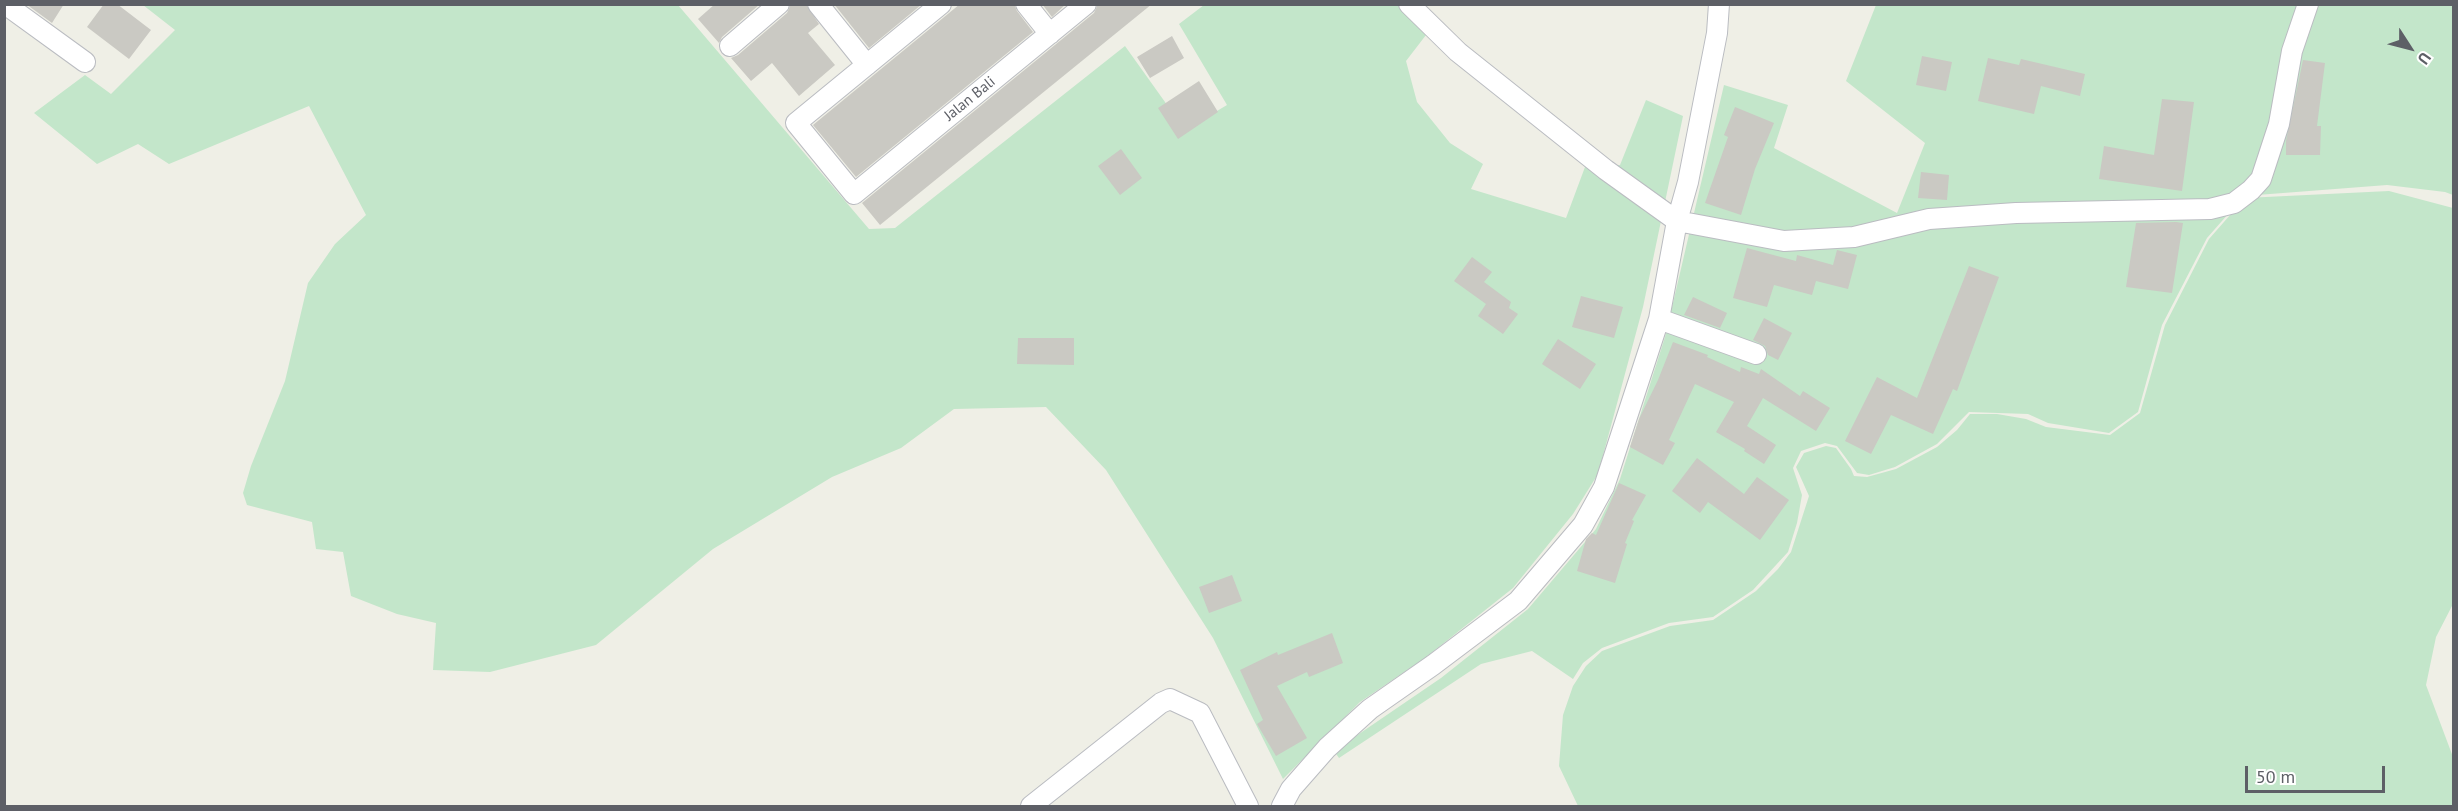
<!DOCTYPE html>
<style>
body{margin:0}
#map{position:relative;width:2458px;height:811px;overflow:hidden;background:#efefe6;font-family:"PT Sans",sans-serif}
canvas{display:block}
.frame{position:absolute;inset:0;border:6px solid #5d5f66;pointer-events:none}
.north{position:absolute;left:2380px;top:18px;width:60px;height:60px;-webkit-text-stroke:4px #fff;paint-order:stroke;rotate:126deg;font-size:16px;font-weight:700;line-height:24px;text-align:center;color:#5d5f66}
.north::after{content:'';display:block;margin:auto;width:21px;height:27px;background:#5d5f66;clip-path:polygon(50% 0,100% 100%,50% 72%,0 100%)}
.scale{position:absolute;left:2245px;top:766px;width:140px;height:27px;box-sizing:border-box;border:3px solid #5d5f66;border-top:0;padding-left:8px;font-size:18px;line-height:21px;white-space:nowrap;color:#5d5f66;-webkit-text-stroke:4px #fff;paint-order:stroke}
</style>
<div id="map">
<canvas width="2458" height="811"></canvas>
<div class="frame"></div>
<div class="north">U</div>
<div class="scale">50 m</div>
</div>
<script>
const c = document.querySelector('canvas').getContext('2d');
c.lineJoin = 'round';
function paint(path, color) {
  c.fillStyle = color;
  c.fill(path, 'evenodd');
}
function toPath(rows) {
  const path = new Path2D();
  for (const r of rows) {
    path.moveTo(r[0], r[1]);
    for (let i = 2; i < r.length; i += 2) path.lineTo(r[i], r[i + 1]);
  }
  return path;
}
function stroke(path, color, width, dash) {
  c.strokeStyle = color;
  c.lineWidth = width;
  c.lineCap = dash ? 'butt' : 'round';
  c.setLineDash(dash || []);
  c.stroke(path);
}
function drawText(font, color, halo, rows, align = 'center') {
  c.font = font + ' "PT Sans",sans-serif';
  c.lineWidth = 4.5;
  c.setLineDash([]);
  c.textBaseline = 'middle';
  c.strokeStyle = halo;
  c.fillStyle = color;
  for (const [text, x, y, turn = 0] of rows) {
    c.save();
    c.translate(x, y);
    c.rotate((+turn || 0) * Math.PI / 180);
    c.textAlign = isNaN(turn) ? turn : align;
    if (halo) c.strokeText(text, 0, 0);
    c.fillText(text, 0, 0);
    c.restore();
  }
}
const green = toPath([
 [143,5,678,5,869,229,895,228,1125,46,1185,130,1227,105,1179,24,1204,5,1418,5,1436,22,1406,61,1417,102,1450,143,1483,164,1471,189,1566,218,1585,167,1620,165,1646,100,1683,116,1643,307,1598,474,1573,514,1513,588,1425,658,1360,702,1283,779,1213,638,1106,470,1046,407,954,409,901,448,832,477,713,549,596,645,490,672,433,670,436,623,397,614,351,596,343,552,316,549,312,522,247,505,243,493,251,466,285,381,308,283,335,244,366,215,309,106,169,164,138,144,97,164,34,113,85,75,111,94,175,30],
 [1876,5,2453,5,2453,195,2445,192,2387,185,2244,196,2207,238,2162,325,2138,412,2109,433,2048,423,2028,414,1969,412,1937,444,1895,467,1869,475,1857,473,1837,446,1825,443,1801,451,1793,468,1802,495,1797,523,1788,552,1753,590,1713,617,1669,623,1602,648,1583,663,1573,679,1532,651,1481,664,1339,758,1334,751,1441,678,1528,609,1596,529,1620,479,1665,337,1724,85,1788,105,1774,148,1897,213,1925,143,1846,81],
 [2389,191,2453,208,2453,604,2436,637,2426,685,2453,757,2453,806,1578,806,1559,766,1563,715,1573,686,1586,666,1602,651,1670,626,1713,620,1756,591,1778,569,1791,552,1809,496,1796,467,1804,453,1826,446,1836,448,1851,469,1854,476,1867,477,1896,469,1937,447,1957,430,1970,414,1997,414,2026,419,2046,427,2110,435,2140,413,2165,325,2209,239,2245,198]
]);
const building = toPath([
 [26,4,64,4,52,23],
 [104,4,117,4,151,30,129,59,87,27],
 [715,4,760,4,722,37,719,43,698,19],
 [791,4,806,4,819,24,808,33,835,65,799,96,772,63,751,81,731,58,738,55,787,13],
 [834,4,920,4,921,5,869,48],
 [960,4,1014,4,1017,11,1033,32,856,177,813,125],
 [1042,4,1066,4,1052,17],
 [1098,4,1152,4,880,225,862,203,1094,13],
 [1172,36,1184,58,1150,78,1137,57],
 [1922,56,1952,62,1946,91,1916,85],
 [1988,58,2019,65,2021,59,2085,74,2080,96,2041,86,2034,114,1978,101],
 [2303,60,2325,63,2317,126,2321,126,2320,155,2286,155,2286,141],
 [1199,81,1218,112,1178,139,1158,108],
 [2162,99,2194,102,2182,191,2099,179,2104,146,2154,155],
 [1735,107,1774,123,1755,169,1741,215,1705,203,1728,137,1724,135],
 [1121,149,1142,178,1120,195,1098,166],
 [1921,172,1949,175,1947,200,1918,198],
 [2176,222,2183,223,2172,293,2126,287,2136,223],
 [1747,248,1796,261,1797,255,1833,265,1837,250,1857,255,1848,289,1816,281,1812,295,1774,285,1767,307,1733,298],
 [1472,257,1492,272,1484,282,1511,302,1509,308,1518,314,1503,334,1478,316,1486,304,1454,281],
 [1969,266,1999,277,1957,391,1953,389,1933,434,1891,415,1871,454,1845,441,1877,377,1917,398],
 [1581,296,1623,307,1614,338,1572,327],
 [1693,297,1727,313,1720,328,1684,315],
 [1764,318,1792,333,1778,360,1768,355,1765,346,1753,340],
 [1018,338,1074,338,1074,365,1017,364],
 [1558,339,1596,364,1580,389,1542,364],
 [1673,342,1708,355,1707,357,1740,372,1741,367,1759,374,1761,369,1800,396,1803,391,1830,408,1816,431,1763,398,1747,426,1776,445,1764,464,1744,451,1745,449,1716,432,1734,402,1695,384,1669,440,1675,443,1663,465,1630,447,1639,419,1658,380],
 [1697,458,1744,494,1757,477,1789,500,1760,540,1708,502,1700,513,1672,491],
 [1619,483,1646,495,1632,520,1634,521,1625,543,1627,544,1615,583,1577,571,1586,539,1592,533,1596,535],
 [1232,575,1242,601,1209,613,1199,587],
 [1332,633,1343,663,1309,677,1307,672,1277,686,1307,738,1276,756,1257,724,1263,720,1240,670,1277,652,1278,655]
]);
const street = toPath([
 [5,4,85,62],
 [818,4,867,65],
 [941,4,796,123,854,194,1086,4],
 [1026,4,1050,34],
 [1719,4,1717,33,1688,182,1677,221,1784,241,1854,237,1929,219,2016,213,2210,209,2234,203,2251,190,2261,179,2279,124,2292,51,2308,4],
 [730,46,779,4],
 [1659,319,1756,354],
 [1031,806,1161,703,1170,699,1200,713,1248,806],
 [1282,806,1291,789,1327,748,1370,709,1433,665,1518,601,1583,525,1604,487,1659,319,1677,221,1606,170,1458,52,1409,4]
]);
const streetNames = [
 ["Jalan Bali",970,99,-39]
];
paint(green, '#c3e6ca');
paint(building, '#cac9c3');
stroke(street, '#babcc1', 22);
stroke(street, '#fff', 20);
drawText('15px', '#5d5f66', '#fff', streetNames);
</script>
